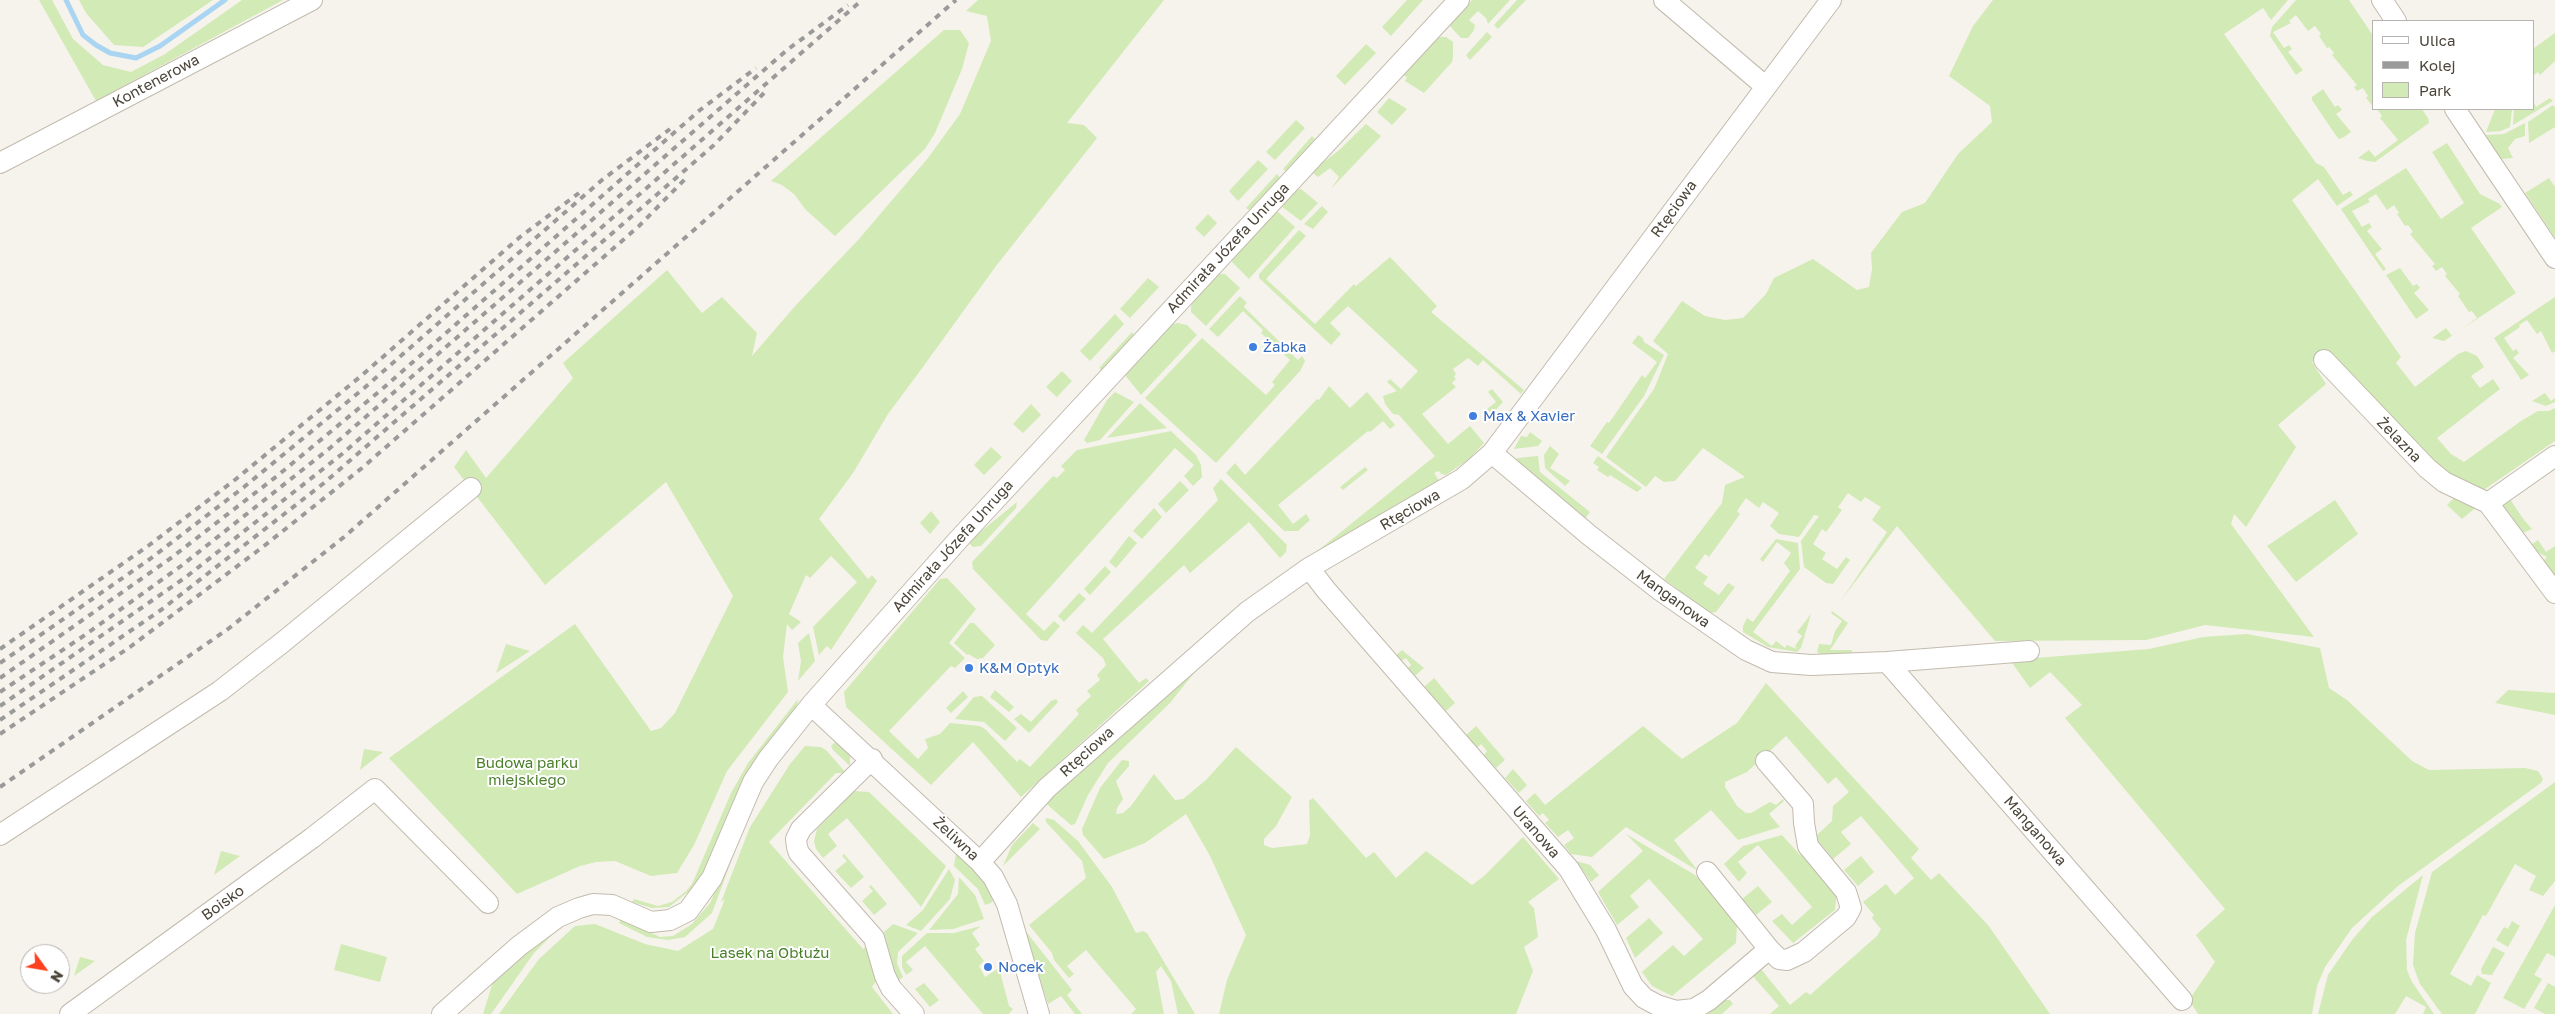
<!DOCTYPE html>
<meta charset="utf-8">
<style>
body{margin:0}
#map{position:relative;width:2555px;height:1014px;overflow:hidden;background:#f6f3ec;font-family:"Golos Text",sans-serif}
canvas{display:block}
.legend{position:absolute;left:2372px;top:20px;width:162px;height:90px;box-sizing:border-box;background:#fff;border:1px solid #b7b4b0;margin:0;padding:6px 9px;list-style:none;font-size:15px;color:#4b4439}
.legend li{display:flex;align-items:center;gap:10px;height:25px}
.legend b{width:25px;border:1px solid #b7b4b0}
.north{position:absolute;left:20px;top:944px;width:50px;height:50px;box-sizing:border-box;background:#fff;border:1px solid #b7b4b0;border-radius:50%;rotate:122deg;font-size:14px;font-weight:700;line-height:20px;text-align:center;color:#4b4439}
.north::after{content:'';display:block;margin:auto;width:18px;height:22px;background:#fc3f1d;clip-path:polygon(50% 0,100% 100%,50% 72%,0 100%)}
</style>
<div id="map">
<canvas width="2555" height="1014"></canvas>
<ul class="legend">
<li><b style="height:6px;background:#fff"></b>Ulica</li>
<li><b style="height:6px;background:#9a9a9a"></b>Kolej</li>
<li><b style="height:14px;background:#d2eab5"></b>Park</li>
</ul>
<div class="north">N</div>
</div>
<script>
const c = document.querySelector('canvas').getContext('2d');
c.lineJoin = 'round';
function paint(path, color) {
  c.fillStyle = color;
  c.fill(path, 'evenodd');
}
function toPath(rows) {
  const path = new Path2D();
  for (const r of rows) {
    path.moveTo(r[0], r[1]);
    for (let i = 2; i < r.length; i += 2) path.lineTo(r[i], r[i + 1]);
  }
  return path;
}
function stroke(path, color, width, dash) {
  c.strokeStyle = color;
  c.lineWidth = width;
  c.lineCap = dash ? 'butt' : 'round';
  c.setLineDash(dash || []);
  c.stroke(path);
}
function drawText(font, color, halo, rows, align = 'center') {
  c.font = font + ' "Golos Text",sans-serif';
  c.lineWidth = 4;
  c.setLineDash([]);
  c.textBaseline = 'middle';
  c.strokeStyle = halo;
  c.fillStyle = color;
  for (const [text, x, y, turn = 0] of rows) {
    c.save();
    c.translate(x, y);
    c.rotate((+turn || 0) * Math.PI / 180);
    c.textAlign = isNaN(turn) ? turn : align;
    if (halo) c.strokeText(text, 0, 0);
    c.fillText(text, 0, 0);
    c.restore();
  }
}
const green = toPath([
 [39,0,52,0,73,39,103,65,131,72,165,54,242,0,283,0,96,101],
 [79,0,213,0,143,47,114,45,86,13],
 [978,0,1164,0,1067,123,1084,125,1097,138,996,266,920,371,888,414,853,473,819,519,868,579,872,575,877,581,831,650,827,646,819,655,813,627,857,582,831,556,810,578,806,575,789,614,801,622,792,630,787,624,783,657,788,692,727,771,694,845,677,873,651,876,615,861,596,862,580,866,517,894,389,758,575,624,651,731,661,728,675,713,733,596,666,482,545,585,454,467,466,450,486,478,573,378,563,363,667,270,702,313,722,297,757,333,752,356,796,305,859,239,928,158,960,114,991,41,987,16,966,11],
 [1407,0,1423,0,1391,36,1382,27],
 [1472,0,1510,0,1488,24,1486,18,1478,11,1469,20,1475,25,1474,30,1468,38,1461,38,1449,25],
 [1517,0,1526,0,1498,29,1494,25],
 [1993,0,2288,0,2271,20,2263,8,2224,34,2316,163,2324,167,2343,195,2350,191,2353,195,2337,206,2318,179,2292,200,2401,357,2396,363,2415,387,2458,354,2466,351,2477,356,2484,367,2471,376,2480,388,2493,379,2500,389,2437,438,2451,454,2464,462,2521,421,2538,411,2549,411,2555,408,2555,441,2485,489,2479,491,2465,488,2417,450,2324,350,2312,362,2326,384,2278,425,2296,447,2246,527,2234,514,2231,524,2314,637,2205,625,2146,640,1995,641,1897,526,1840,602,1887,532,1872,520,1881,507,1865,497,1861,502,1848,493,1838,507,1842,510,1826,532,1822,529,1813,544,1826,553,1822,559,1837,569,1846,557,1850,560,1833,584,1826,583,1804,567,1801,541,1819,516,1814,515,1799,537,1779,534,1770,526,1779,513,1763,502,1759,508,1746,498,1737,511,1740,514,1709,557,1705,554,1695,568,1708,577,1703,584,1719,595,1728,583,1735,587,1716,612,1710,613,1664,579,1722,503,1725,485,1745,477,1703,448,1675,481,1664,482,1655,476,1646,487,1606,457,1654,389,1668,354,1653,341,1682,301,1705,316,1725,320,1743,318,1766,294,1774,278,1813,259,1857,290,1869,287,1872,269,1871,253,1902,212,1925,203,1958,154,1992,122,1990,106,1949,76,1973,26],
 [2296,0,2349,0,2374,37,2375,109,2366,98,2368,96,2363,88,2357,91,2354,87,2357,85,2332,55,2334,53,2329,47,2327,48,2319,36,2321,34,2315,26,2308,31,2296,15,2289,21,2291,23,2273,32,2284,48,2289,45,2292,49,2288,52,2303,70,2296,75,2270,36,2272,27],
 [944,30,960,30,969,43,962,69,935,133,925,149,835,236,806,210,794,194,782,185,771,181],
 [1487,32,1492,37,1470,60,1466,55],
 [2555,33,2555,61,2540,75,2538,72,2534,75,2534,48],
 [1438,37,1446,37,1453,42,1453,57,1452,62,1424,93,1405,81,1407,77,1402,75],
 [1366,44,1376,53,1345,85,1336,76],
 [2323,89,2335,107,2338,105,2342,110,2336,114,2351,132,2344,137,2339,139,2337,137,2312,100,2312,97],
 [1389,98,1407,109,1392,125,1377,112],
 [2550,98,2553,101,2513,125,2514,109,2534,109,2534,103,2536,107],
 [2553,105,2555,108,2555,127,2529,143,2528,122],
 [2377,109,2422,109,2428,118,2429,123,2375,162,2367,161,2358,158,2369,150,2375,157,2398,140,2380,118,2382,116],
 [2495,109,2512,109,2510,127,2501,131,2486,132],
 [1296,120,1305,128,1275,160,1266,152],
 [2525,123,2525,136,2515,139,2508,148,2513,158,2502,159,2497,155,2486,135,2504,134],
 [1366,124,1381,136,1331,189,1339,177,1330,168,1318,177,1313,173,1314,169,1337,152],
 [1312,136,1315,139,1286,171,1283,169],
 [2447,143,2480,194,2500,204,2502,207,2471,228,2516,293,2444,341,2432,338,2446,328,2452,336,2477,318,2472,311,2469,312,2458,296,2460,294,2445,276,2447,274,2442,267,2436,271,2432,266,2435,264,2410,234,2413,232,2408,225,2405,226,2397,214,2399,213,2394,205,2387,210,2376,194,2368,199,2370,202,2352,211,2362,227,2369,223,2372,227,2367,231,2382,249,2375,254,2386,269,2383,271,2341,209,2406,168,2441,219,2464,203,2432,152],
 [1258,160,1268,169,1238,201,1229,191],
 [1277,174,1280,178,1249,210,1246,208],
 [2549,178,2555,187,2555,238,2525,193],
 [1301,189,1318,203,1301,221,1281,206,1296,190],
 [1322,206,1328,212,1313,229,1304,224],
 [1278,212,1295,227,1249,279,1232,262,1234,257,1274,213],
 [1208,214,1217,223,1204,237,1195,228],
 [1299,230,1306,236,1266,279,1315,324,1354,284,1356,286,1390,257,1437,306,1431,312,1524,390,1521,394,1483,360,1478,366,1468,358,1453,369,1456,374,1454,377,1456,379,1452,383,1456,387,1422,414,1448,444,1470,426,1484,443,1469,459,1446,475,1441,474,1439,471,1434,473,1440,482,1315,553,1435,456,1399,415,1393,414,1385,404,1383,396,1397,391,1387,382,1390,379,1401,389,1418,371,1348,306,1330,323,1341,334,1331,345,1259,278,1259,274],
 [2400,268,2413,286,2417,284,2420,288,2414,293,2429,310,2416,319,2386,275],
 [1220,274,1225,274,1240,288,1206,326,1191,312,1191,306,1194,299,1214,276],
 [1148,278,1159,287,1130,318,1120,309],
 [1240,296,1247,303,1244,306,1245,308,1298,360,1302,356,1305,361,1300,371,1216,463,1145,398,1202,338,1266,395,1275,385,1272,382,1290,360,1261,333,1263,330,1243,311,1218,337,1209,329],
 [2555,297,2555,351,2552,353,2541,331,2537,334,2527,320,2519,325,2520,327,2504,338,2513,351,2516,349,2519,353,2513,358,2529,375,2521,380,2494,338],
 [1115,314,1124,324,1090,361,1080,351],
 [1177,323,1187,325,1197,335,1141,395,1125,375,1170,325],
 [1132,332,1134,335,1102,371,1099,368],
 [1638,335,1643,338,1644,342,1664,355,1644,396,1602,454,1590,446,1607,422,1609,423,1642,375,1645,378,1657,362,1632,343],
 [1062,371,1072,381,1057,397,1046,387],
 [1329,386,1350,408,1367,392,1395,425,1390,429,1383,421,1370,432,1368,431,1278,505,1293,524,1306,514,1310,520,1298,531,1284,531,1226,473,1235,463,1245,475,1317,399,1319,400],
 [1492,389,1503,402,1492,414,1487,409,1496,402,1488,392],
 [1115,392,1134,402,1100,440,1087,443,1084,440,1107,400],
 [2545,393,2551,401,2555,398,2555,402,2546,406,2532,401],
 [1140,403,1167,428,1107,438],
 [1031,404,1041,415,1023,433,1013,424],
 [1171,431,1196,455,1201,465,1202,477,1193,486,1184,476,1194,465,1175,448,1026,614,1044,631,1054,621,1060,626,1047,641,1041,640,973,569,972,562,1053,476,1057,478,1065,470,1061,466,1077,450],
 [1530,432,1542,441,1538,446,1514,449,1521,436,1527,437],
 [1550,446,1559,454,1550,468,1570,481,1565,486,1545,468,1544,455],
 [991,447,1002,457,984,475,974,465],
 [1538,456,1540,472,1590,512,1585,519,1516,460,1517,458],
 [1598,456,1642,488,1637,492,1610,475,1608,477,1597,470,1599,467,1593,463],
 [1365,467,1368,470,1343,490,1340,487],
 [1221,479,1287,545,1286,552,1280,558,1249,522,1190,573,1184,565,1103,639,1139,683,1146,678,1149,681,1021,797,973,742,931,785,846,707,844,692,940,579,947,578,976,609,949,643,965,658,955,668,951,666,889,731,918,759,928,748,925,739,940,734,950,723,980,726,985,729,1017,762,1020,759,1030,767,1079,714,1076,710,1091,696,1087,691,1100,680,1097,675,1106,665,1103,658,1076,633,1083,625,1092,633,1218,500,1213,488],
 [1180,481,1189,490,1166,513,1158,504],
 [2457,495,2478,506,2462,519,2447,505],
 [2507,495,2524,520,2532,529,2523,533,2517,531,2501,503],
 [2335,500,2358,534,2296,582,2267,546],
 [1017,502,1016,508,981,546,973,547,968,542],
 [1154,508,1162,517,1142,539,1133,531],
 [931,511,940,522,930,534,920,523],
 [1129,536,1137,543,1116,568,1109,562],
 [1776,539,1798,543,1800,569,1753,632,1772,646,1776,641,1785,648,1787,645,1797,649,1795,646,1802,636,1797,632,1811,614,1801,648,1797,652,1768,647,1743,632,1743,626,1747,618,1753,622,1790,571,1784,563,1791,553,1777,542,1763,562,1760,559],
 [2538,540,2546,552,2555,546,2555,584,2542,562,2547,557,2528,547],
 [1105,566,1111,572,1090,595,1084,589],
 [1079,593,1086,599,1064,622,1058,616],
 [1832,611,1848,623,1830,650,1852,650,1851,656,1824,656,1817,652,1819,644,1831,645,1835,631,1842,621,1831,613],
 [970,623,974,623,995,645,983,658,977,659,968,654,967,655,954,643],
 [809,633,815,661,798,681,801,661,798,643],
 [2247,634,2320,648,2329,688,2347,700,2412,761,2429,770,2525,768,2538,771,2543,779,2541,783,2398,886,2352,928,2325,967,2317,986,2312,1014,2198,1014,2189,1000,2215,962,2196,935,2225,909,2065,718,2082,705,2050,672,2030,688,2010,660,2149,649,2203,637],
 [506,644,530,651,496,673],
 [1402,650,1424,668,1415,676,1408,668,1411,665,1406,658,1401,661,1396,655],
 [1198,668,1170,703,1108,763,1088,795,1075,824,1071,825,1051,808,1046,803,1047,800],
 [1434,678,1455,703,1446,711,1424,687],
 [1766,683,1919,849,1911,858,1931,880,1939,873,1988,925,2050,1014,1770,1014,1779,1006,1751,974,1761,969,1790,1005,1806,992,1810,995,1877,936,1881,929,1872,918,1874,915,1863,902,1886,884,1895,895,1914,878,1861,816,1841,832,1851,844,1833,859,1815,837,1832,821,1833,806,1849,792,1836,777,1828,784,1786,736,1747,772,1725,782,1725,787,1737,806,1746,813,1751,813,1770,802,1776,805,1783,799,1784,801,1769,814,1780,827,1738,840,1711,810,1674,840,1698,871,1626,827,1592,857,1571,854,1564,845,1574,838,1568,830,1558,837,1545,823,1549,820,1543,813,1539,816,1526,801,1535,793,1545,805,1643,726,1682,759,1737,723],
 [995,690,1014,707,1009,712,990,697],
 [2508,690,2555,693,2555,715,2495,703],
 [963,691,968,697,951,713,946,708],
 [982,696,1017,728,1005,741,984,722,955,719,974,697],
 [798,699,796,710,748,771,701,877,693,888,669,907,652,908,632,902,634,899,658,906,672,902,686,891,692,884,731,793,748,763],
 [1056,699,1058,702,1029,733,1014,719,1021,714,1031,722,1051,701],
 [1476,726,1505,760,1496,768,1484,755,1487,751,1481,744,1477,748,1466,735],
 [836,741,850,755,850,766,833,750,831,746],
 [805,746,821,747,827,751,846,773,836,773,769,842,863,949,868,945,878,978,872,987,893,1014,499,1014,539,959,575,926,595,924,645,944,678,951,713,929,725,899,721,902,750,827,790,764],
 [1236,747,1292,797,1276,826,1264,839,1264,845,1272,848,1307,844,1310,835,1309,801,1313,798,1366,858,1374,852,1396,878,1426,851,1472,885,1484,876,1523,837,1559,879,1528,902,1534,908,1538,937,1524,947,1533,971,1516,1014,1219,1014,1227,980,1246,935,1210,856,1186,814,1145,843,1104,859,1083,835,1082,829,1100,788,1122,760,1129,761,1129,766,1116,781,1123,799,1117,808,1116,814,1123,813,1131,806,1154,774,1175,800,1183,799,1206,780],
 [364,749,383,752,360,770],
 [1513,769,1527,785,1519,793,1505,778],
 [2555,782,2555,881,2543,896,2529,890,2536,876,2515,864,2486,916,2483,915,2450,974,2471,986,2477,975,2491,983,2475,1014,2442,1014,2420,984,2413,965,2415,933,2432,872],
 [854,791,869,792,946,866,921,907,847,818,828,834,837,846,823,858,816,849,814,841,817,829],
 [1046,818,1054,820,1078,841,1112,887,1136,933,1143,931,1147,933,1195,1014,1178,1014,1171,981,1161,966,1156,972,1164,1014,1131,1014,1136,1009,1086,950,1067,966,1074,974,1069,978,1054,960,1052,953,1029,925,1086,878,1082,861,1046,822],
 [1033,823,1040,829,1003,866,1012,845],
 [745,824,712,913,685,937,668,940,647,937,619,923,621,919,660,937,673,936,692,924,710,903],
 [1626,834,1695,875,1737,924,1736,943,1672,996,1652,986,1642,972,1673,945,1684,956,1703,939,1649,879,1630,896,1639,907,1617,925,1598,892,1643,851],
 [1782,835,1800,855,1806,853,1837,890,1835,910,1793,943,1772,921,1782,914,1792,925,1812,907,1758,845,1738,862,1747,873,1739,882,1724,864,1743,846],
 [221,851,240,856,214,875],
 [956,853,984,881,995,898,991,903,985,905,978,889,954,866],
 [844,854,864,877,851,888,835,871,847,861,842,856],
 [1861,856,1874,872,1858,886,1844,870],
 [1576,861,1590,865,1599,875,1591,882],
 [949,869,955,880,950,899,921,931,906,925,923,910],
 [2423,875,2406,940,2407,970,2412,982,2434,1014,2423,1014,2426,1007,2406,996,2395,1014,2318,1014,2328,975,2352,940,2372,917],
 [959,877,975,895,984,919,953,929,929,930,958,894],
 [871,885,887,904,874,915,862,901,873,891,869,887],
 [1758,886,1772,902,1756,915,1742,899],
 [2555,905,2555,957,2547,953,2534,975,2542,979,2524,1009,2503,998],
 [1649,918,1663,933,1635,958,1626,938],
 [2512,921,2520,926,2508,947,2496,940,2504,927,2508,929],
 [893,924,918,933,898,952,897,963,903,977,899,980,894,975,884,932],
 [981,926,972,933,980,945,975,949,984,961,979,966,985,977,999,968,1009,1006,1013,1009,1009,1014,983,1014,925,946,906,962,913,970,906,975,902,967,902,956,927,933,954,933],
 [554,929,556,931,534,953,491,1014,483,1014,493,982],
 [1024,929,1072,990,1067,995,1082,1014,1075,1014,1061,996,1048,1004],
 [341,944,387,957,380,982,334,970],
 [2493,947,2505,953,2492,975,2482,974,2481,969],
 [80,957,95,961,74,976],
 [924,983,939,1000,930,1007,915,989],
 [2548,983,2555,987,2555,1014,2545,1014,2534,1008],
 [1720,1000,1730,1000,1733,1004,1722,1014,1703,1014]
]);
const stream = toPath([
 [66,0,83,35,96,45,110,53,136,58,160,46,225,0]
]);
const minor = toPath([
 [1664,0,1765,86],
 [2382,0,2396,21],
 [2455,109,2555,258],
 [0,163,312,0],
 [2324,360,2427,468,2444,482,2488,503,2555,456],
 [1492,453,1589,535,1661,591,1746,650,1772,662,1811,665,1887,662,2029,651],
 [2488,503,2555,593],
 [1309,568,1326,590,1569,869,1606,930,1633,986,1644,998,1657,1005,1676,1011,1694,1009,1709,1000,1769,949,1779,959,1787,960,1804,952,1846,917,1851,908,1846,892,1808,846,1804,823,1803,804,1766,761],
 [1887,662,2182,1000],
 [811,705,980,862,993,877,1007,904,1039,1014],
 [872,759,801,829,796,839,797,847,799,853,874,938,885,976,891,988,914,1014],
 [0,835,220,691,283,642,471,488],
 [980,862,1047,788,1247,612,1309,568,1462,479,1492,453,1831,0],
 [1707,872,1769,949],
 [70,1014,312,838,375,789,488,903],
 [442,1014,519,946,558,917,579,908,593,904,612,905,651,922,670,920,688,911,712,878,753,782,768,759,811,705,958,540,1459,0]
]);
const rail = toPath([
 [0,649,148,546,236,479,361,376,520,237,579,193],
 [0,663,150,559,244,487,363,389,602,180,670,129],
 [0,678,171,558,277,476,381,390,700,110,756,68],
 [0,692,85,635,181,566,330,448,787,50,848,5],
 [0,706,186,577,342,454,862,0],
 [0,720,161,610,324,483,714,145,764,93],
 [0,734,130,647,264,546,362,468,639,226,688,176],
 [0,787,228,629,344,537,956,0]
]);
const markers = [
 [1253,347,5,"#3f7fe0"],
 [1473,416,5,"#3f7fe0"],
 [969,668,5,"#3f7fe0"],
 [988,967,5,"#3f7fe0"]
];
const streetNames = [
 ["Kontenerowa",156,81,-28],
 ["Rtęciowa",1674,209,-54],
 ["Admirała Józefa Unruga",1228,248,-47],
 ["Żelazna",2399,440,46],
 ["Rtęciowa",1410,510,-30],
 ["Admirała Józefa Unruga",953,546,-48],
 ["Manganowa",1673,599,36],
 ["Rtęciowa",1087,752,-42],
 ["Manganowa",2035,831,49],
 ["Uranowa",1536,832,49],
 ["Żeliwna",956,839,43],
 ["Boisko",223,903,-36]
];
const shopNames = [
 ["Żabka",1263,347],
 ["Max & Xavier",1483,416],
 ["K&M Optyk",979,668],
 ["Nocek",998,967]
];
const parkNames = [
 ["Budowa parku",527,763],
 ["miejskiego",527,780],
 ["Lasek na Obłużu",770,953]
];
paint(green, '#d2eab5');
stroke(stream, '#a9d4f2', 5);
stroke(minor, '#c2bbae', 22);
stroke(minor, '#fff', 20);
stroke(rail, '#9a9a9a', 4, [6, 6]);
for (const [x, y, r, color] of markers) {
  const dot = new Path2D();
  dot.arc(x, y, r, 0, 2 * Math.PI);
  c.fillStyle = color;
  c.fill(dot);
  stroke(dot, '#fff', 2);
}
drawText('15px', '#4b4439', '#fff', streetNames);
drawText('15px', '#366cbe', '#fff', shopNames, 'left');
drawText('15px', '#4a7f2a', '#fff', parkNames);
</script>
